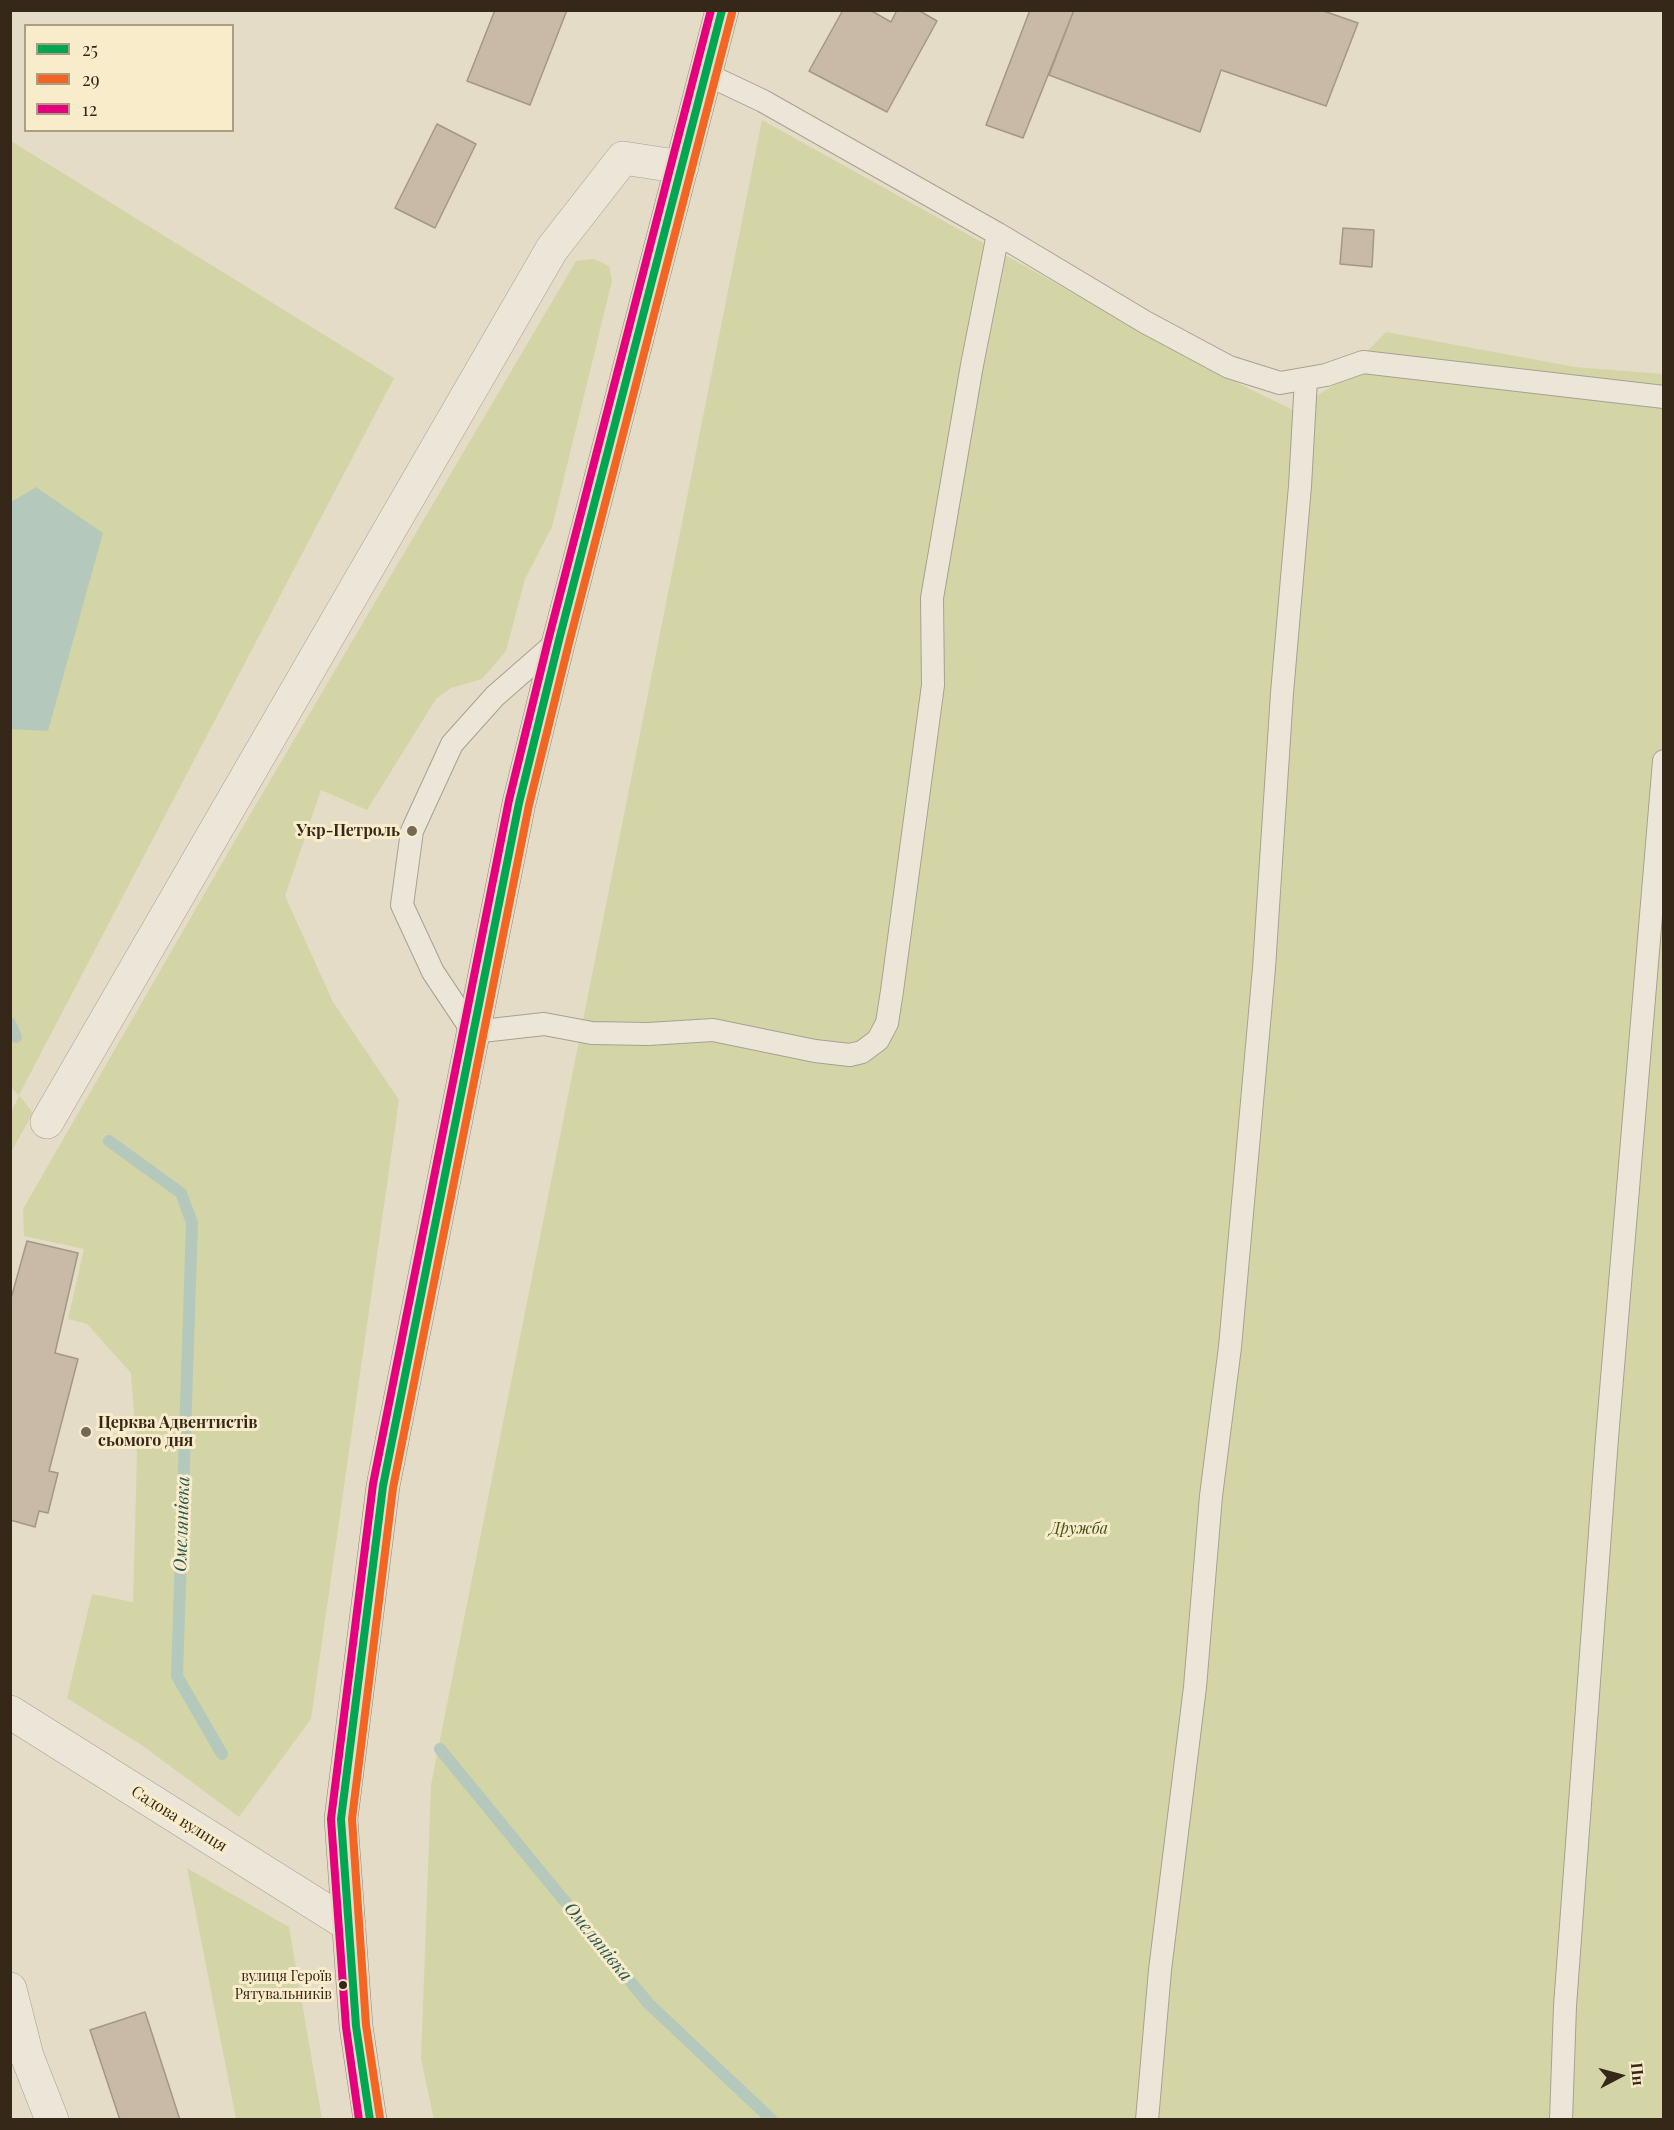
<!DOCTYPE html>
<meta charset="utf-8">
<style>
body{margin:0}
#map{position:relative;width:1674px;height:2130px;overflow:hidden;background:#e4dcc6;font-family:"Playfair Display",serif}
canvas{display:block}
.frame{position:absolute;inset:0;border:12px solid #362819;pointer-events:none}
.legend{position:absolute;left:24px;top:24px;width:210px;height:108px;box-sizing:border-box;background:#f8ecca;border:2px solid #aa9e83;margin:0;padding:8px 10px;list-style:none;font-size:18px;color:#362819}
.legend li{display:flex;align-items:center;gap:12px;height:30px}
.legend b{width:30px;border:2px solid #aa9e83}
.north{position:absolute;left:1590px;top:2046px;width:60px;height:60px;-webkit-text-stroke:4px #f8ecca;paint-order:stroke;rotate:84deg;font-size:16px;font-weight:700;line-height:24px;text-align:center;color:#362819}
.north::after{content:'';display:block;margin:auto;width:21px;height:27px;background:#362819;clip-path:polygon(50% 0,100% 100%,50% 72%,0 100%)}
</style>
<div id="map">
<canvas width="1674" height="2130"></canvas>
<div class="frame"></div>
<ul class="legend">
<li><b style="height:8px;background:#00a651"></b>25</li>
<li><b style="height:8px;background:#f26522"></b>29</li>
<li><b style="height:8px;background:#e5007d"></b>12</li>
</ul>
<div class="north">Пн</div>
</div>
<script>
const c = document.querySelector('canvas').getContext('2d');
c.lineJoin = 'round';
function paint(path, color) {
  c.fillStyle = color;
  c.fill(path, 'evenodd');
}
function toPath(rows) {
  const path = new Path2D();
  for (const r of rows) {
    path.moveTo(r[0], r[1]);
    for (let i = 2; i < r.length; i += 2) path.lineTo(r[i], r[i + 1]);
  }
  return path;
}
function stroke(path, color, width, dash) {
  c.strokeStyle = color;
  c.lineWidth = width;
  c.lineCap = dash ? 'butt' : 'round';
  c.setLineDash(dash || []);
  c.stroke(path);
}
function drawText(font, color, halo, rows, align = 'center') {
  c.font = font + ' "Playfair Display",serif';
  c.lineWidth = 6;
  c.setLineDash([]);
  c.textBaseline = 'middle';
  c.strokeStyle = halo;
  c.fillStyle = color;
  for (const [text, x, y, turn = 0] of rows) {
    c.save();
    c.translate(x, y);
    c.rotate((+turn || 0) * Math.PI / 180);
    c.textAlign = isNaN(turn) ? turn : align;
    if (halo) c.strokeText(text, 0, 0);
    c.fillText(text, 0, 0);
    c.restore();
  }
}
const green = toPath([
 [762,120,1219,374,1293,410,1334,385,1386,332,1575,367,1663,374,1663,2119,434,2120,421,2059,431,1785],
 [11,141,394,378,19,1095,33,1113,11,1152,11,1112,19,1096,10,1086],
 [594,259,609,266,612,281,552,527,525,579,506,651,482,679,451,688,436,699,367,810,321,790,285,896,333,1002,399,1100,311,1719,239,1817,143,1746,67,1698,92,1594,133,1602,137,1454,131,1373,87,1324,68,1319,84,1249,24,1236,23,1209,248,818,576,261],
 [187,1868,289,1927,322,2119,236,2119]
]);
const water = toPath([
 [36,487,103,533,48,731,10,729,11,502]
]);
const stream = toPath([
 [10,1023,16,1037],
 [109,1141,181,1193,192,1223,177,1676,222,1754],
 [440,1749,648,2003,772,2120]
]);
const building = toPath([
 [495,10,567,10,530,105,467,81,495,10],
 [843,10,870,10,891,22,897,10,918,10,937,21,887,112,809,71,843,10],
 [1030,10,1074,10,1023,138,986,125,1030,10],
 [1074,10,1321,10,1358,23,1326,106,1221,70,1200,132,1049,75,1074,10],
 [437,124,476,144,435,228,395,208,437,124],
 [1343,228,1374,230,1372,267,1340,264,1343,228],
 [27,1241,78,1253,55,1353,78,1359,49,1471,58,1473,48,1513,39,1511,35,1527,10,1520,10,1302,27,1241],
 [145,2012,180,2120,120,2120,90,2030,145,2012]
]);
const service = toPath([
 [706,74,763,101,998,234,1145,322,1229,367,1280,383,1326,375,1363,362,1664,397],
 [559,640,495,696,452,744,412,831,402,905,433,972,473,1032,544,1024,592,1033,648,1034,713,1030,815,1051,850,1055,862,1052,878,1040,887,1023,892,991,933,685,932,598,972,365,998,234],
 [1147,2120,1160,1970,1195,1687,1211,1496,1230,1347,1264,968,1282,693,1300,486,1306,379],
 [1561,2120,1565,2006,1607,1438,1664,761]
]);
const minor = toPath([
 [47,1122,552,249,623,158,682,167],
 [10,1712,349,1925],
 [10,1989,27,2056,52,2120]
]);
const primary = toPath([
 [370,2120,356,2026,341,1819,383,1486,519,803,559,640,722,10]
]);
const bus1 = toPath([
 [370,2120,356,2026,341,1819,383,1486,519,803,559,640,722,10]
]);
const bus2 = toPath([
 [380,2118,366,2025,352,1819,393,1488,529,805,569,643,732,13]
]);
const bus3 = toPath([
 [359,2120,346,2027,331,1819,373,1484,509,800,549,637,711,10]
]);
const markers = [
 [412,831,6,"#736756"],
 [86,1432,6,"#736756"],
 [343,1985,5,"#362819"]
];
const busNames = [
 ["вулиця Героїв",332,1977],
 ["Рятувальників",332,1995]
];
const poiNames = [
 ["Укр-Петроль",400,831],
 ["Церква Адвентистів",98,1423,"left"],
 ["сьомого дня",98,1441,"left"]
];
const parkNames = [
 ["Дружба",1079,1529]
];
const streetNames = [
 ["Садова вулиця",179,1819,32]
];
const waterNames = [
 ["Омелянівка",182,1524,-88],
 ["Омелянівка",598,1942,51]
];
paint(green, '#d4d5a7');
paint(water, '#b4c9bc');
stroke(stream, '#b4c9bc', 12);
paint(building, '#c8baa7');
stroke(building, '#a49786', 1.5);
stroke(service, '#a8a091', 24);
stroke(minor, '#a8a091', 34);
stroke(primary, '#8e8677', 34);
stroke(service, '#ece6d9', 22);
stroke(minor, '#ece6d9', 33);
stroke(primary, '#e4ddc9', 33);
stroke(bus1, '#00a651', 8);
stroke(bus2, '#f26522', 8);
stroke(bus3, '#e5007d', 8);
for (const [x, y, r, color] of markers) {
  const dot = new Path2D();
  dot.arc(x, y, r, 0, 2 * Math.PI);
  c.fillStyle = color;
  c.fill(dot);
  stroke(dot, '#f8ecca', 2);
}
drawText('14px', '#362819', '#f8ecca', busNames, 'right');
drawText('bold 16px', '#362819', '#f8ecca', poiNames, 'right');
drawText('italic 16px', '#45551e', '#f8ecca', parkNames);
drawText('16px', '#362819', '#f8ecca', streetNames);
drawText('italic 18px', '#275856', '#f8ecca', waterNames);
</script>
